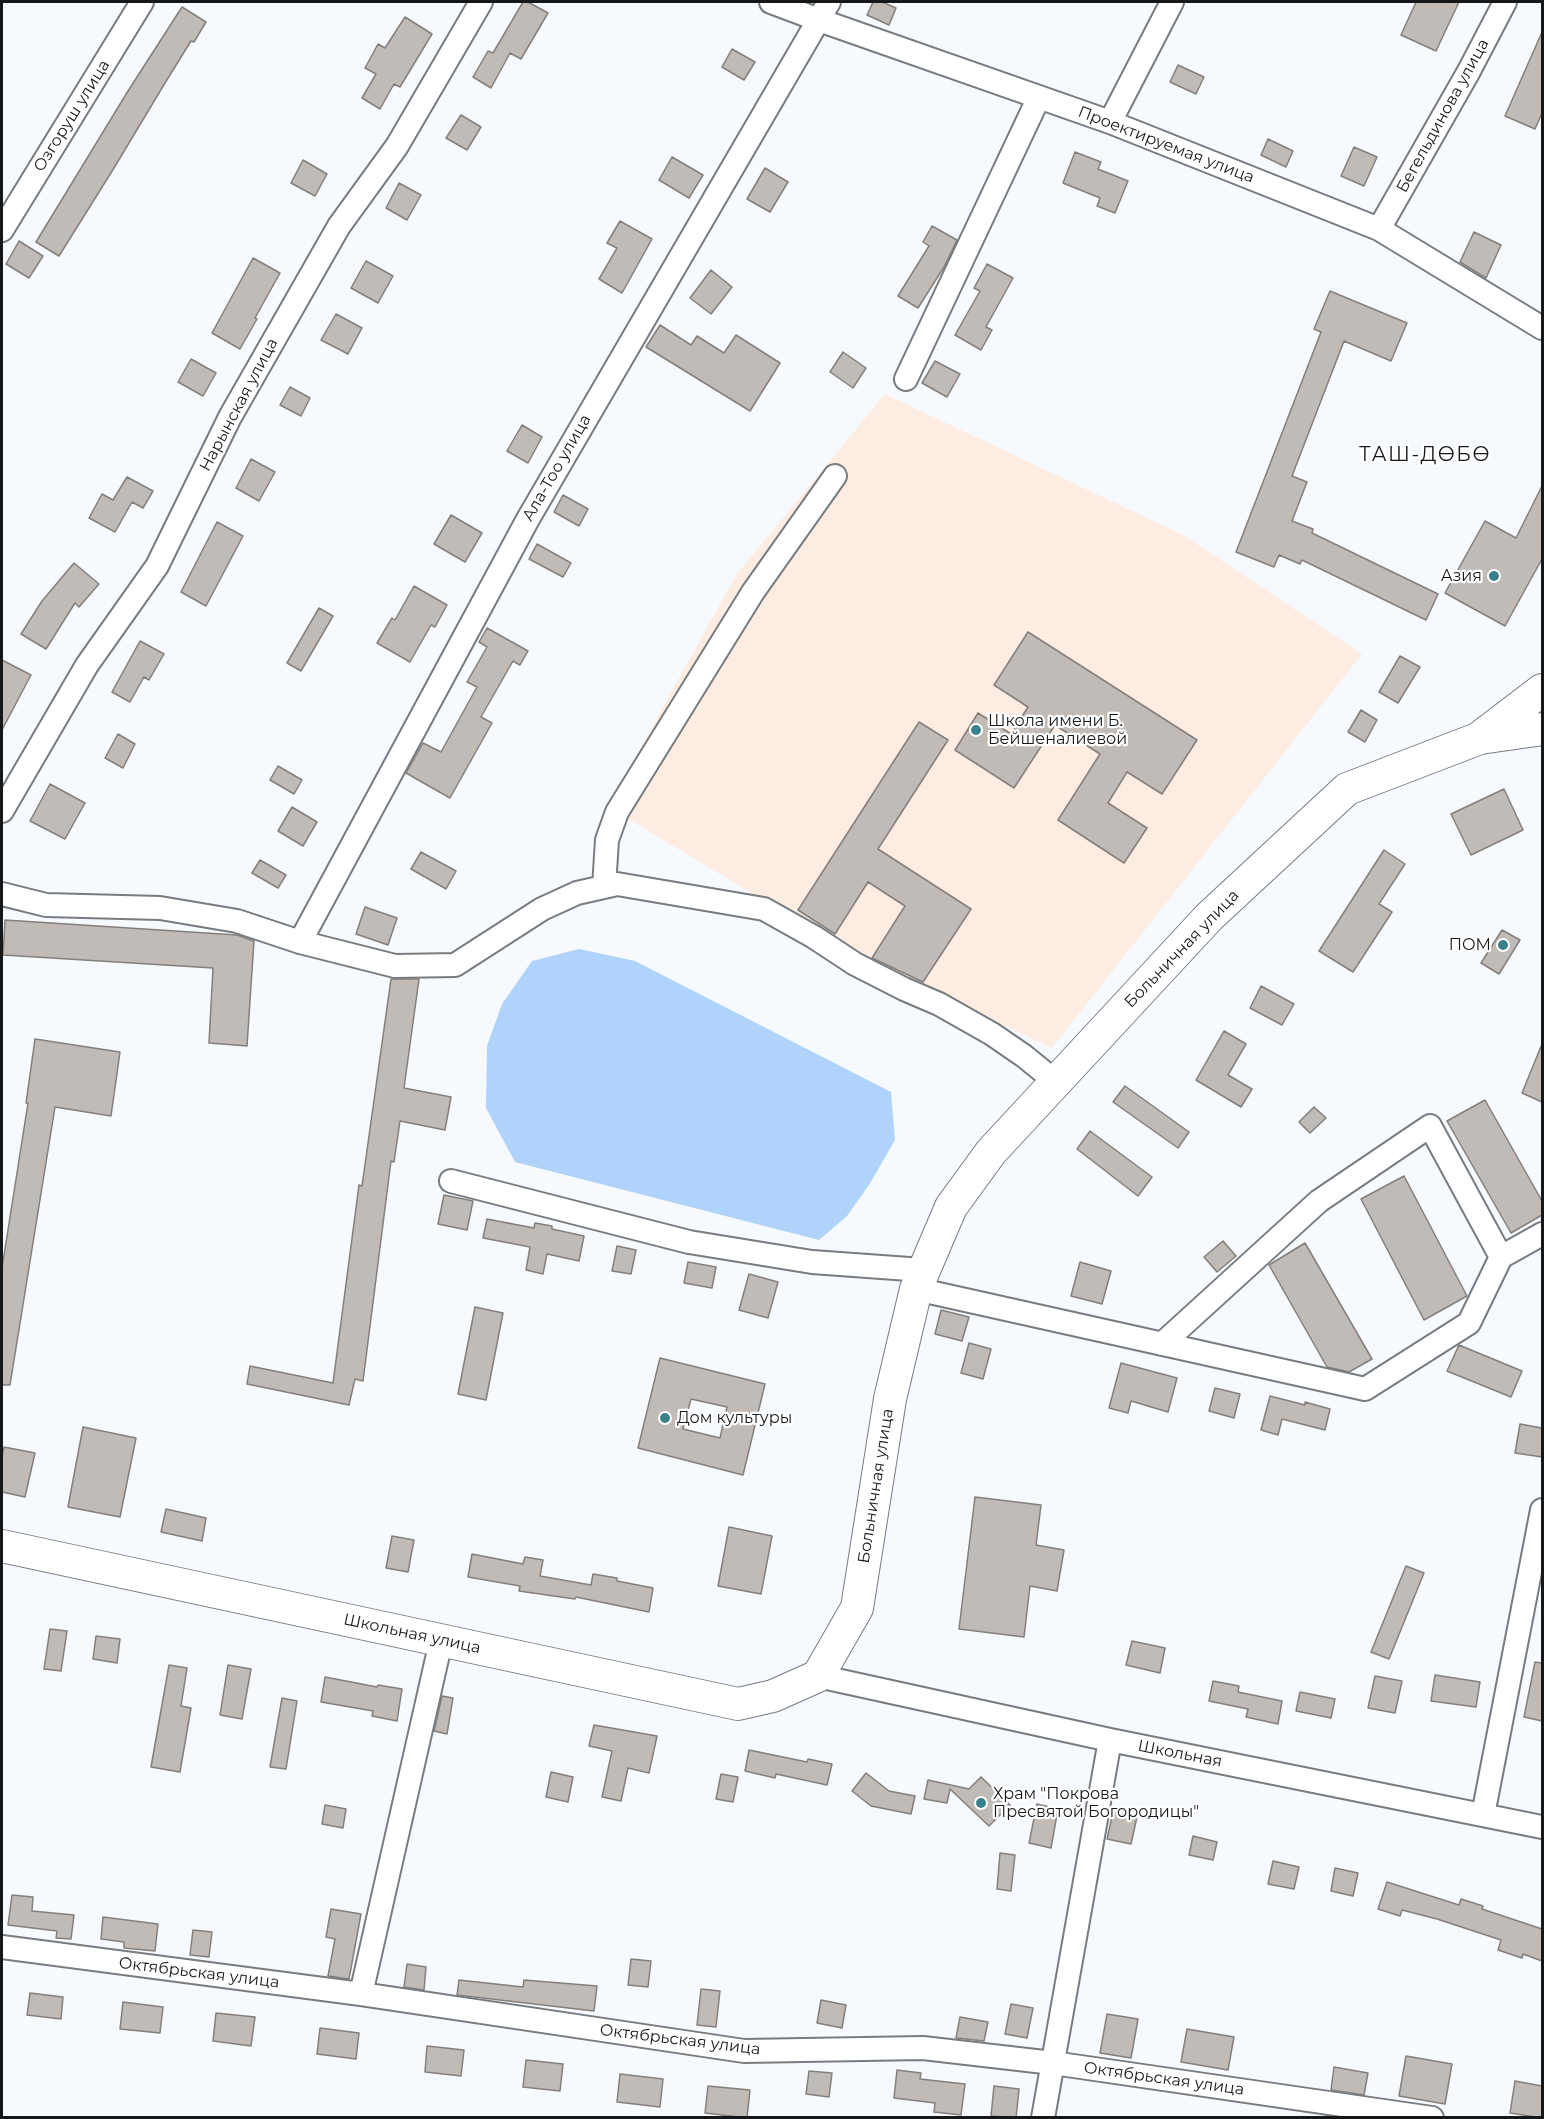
<!DOCTYPE html>
<meta charset="utf-8">
<style>
body{margin:0}
#map{position:relative;width:1544px;height:2119px;overflow:hidden;background:#f6fafe;font-family:Montserrat,sans-serif}
canvas{display:block}
.frame{position:absolute;inset:0;border:3px solid #151719;pointer-events:none}
</style>
<div id="map">
<canvas width="1544" height="2119"></canvas>
<div class="frame"></div>
</div>
<script>
const c = document.querySelector('canvas').getContext('2d');
c.lineJoin = 'round';
function paint(path, color) {
  c.fillStyle = color;
  c.fill(path, 'evenodd');
}
function toPath(rows) {
  const path = new Path2D();
  for (const r of rows) {
    path.moveTo(r[0], r[1]);
    for (let i = 2; i < r.length; i += 2) path.lineTo(r[i], r[i + 1]);
  }
  return path;
}
function stroke(path, color, width, dash) {
  c.strokeStyle = color;
  c.lineWidth = width;
  c.lineCap = dash ? 'butt' : 'round';
  c.setLineDash(dash || []);
  c.stroke(path);
}
function drawText(font, color, halo, rows, align = 'center') {
  c.font = font + ' Montserrat,sans-serif';
  c.lineWidth = 4.5;
  c.setLineDash([]);
  c.textBaseline = 'middle';
  c.strokeStyle = halo;
  c.fillStyle = color;
  for (const [text, x, y, turn = 0] of rows) {
    c.save();
    c.translate(x, y);
    c.rotate((+turn || 0) * Math.PI / 180);
    c.textAlign = isNaN(turn) ? turn : align;
    if (halo) c.strokeText(text, 0, 0);
    c.fillText(text, 0, 0);
    c.restore();
  }
}
const education = toPath([
 [885,394,1183,535,1362,654,1052,1048,857,956,608,807,736,575]
]);
const green = toPath([
 [579,949,635,961,891,1092,895,1140,869,1185,847,1216,819,1240,515,1162,486,1108,487,1046,502,1004,532,961]
]);
const building = toPath([
 [523,2,528,2,548,13,521,59,510,53,491,88,473,77,488,51,493,53,523,2],
 [873,2,882,2,896,8,889,25,867,15,873,2],
 [1416,2,1459,2,1436,51,1401,35,1416,2],
 [182,7,206,22,194,42,191,41,165,83,114,168,59,256,36,242,128,91,182,7],
 [405,17,432,34,400,87,394,84,380,109,362,98,376,74,365,68,378,44,385,48,405,17],
 [1542,32,1542,113,1535,129,1505,116,1542,32],
 [732,49,755,62,744,80,722,67,732,49],
 [1178,65,1204,77,1196,94,1170,82,1178,65],
 [461,115,481,127,467,150,446,138,461,115],
 [1268,139,1293,151,1286,167,1261,155,1268,139],
 [1354,147,1377,157,1364,186,1341,176,1354,147],
 [1075,152,1101,162,1098,169,1128,181,1115,213,1097,206,1100,198,1063,183,1075,152],
 [672,157,703,175,689,198,659,180,672,157],
 [303,160,327,174,315,196,291,183,303,160],
 [765,168,788,182,770,212,747,199,765,168],
 [399,183,421,195,407,220,386,208,399,183],
 [620,221,652,239,622,293,599,279,617,248,607,243,620,221],
 [932,226,957,240,944,267,918,308,898,296,929,246,923,242,932,226],
 [1474,232,1501,245,1486,278,1460,262,1474,232],
 [19,241,43,256,29,278,6,264,19,241],
 [253,258,280,273,255,318,257,319,240,349,212,333,253,258],
 [366,261,393,276,378,303,351,288,366,261],
 [987,264,1013,278,986,327,992,330,981,350,955,335,980,291,974,288,987,264],
 [711,270,732,287,711,314,690,298,711,270],
 [1330,291,1407,323,1391,361,1344,341,1292,476,1307,482,1292,521,1313,529,1312,533,1438,594,1426,620,1302,560,1300,564,1279,555,1274,567,1236,552,1321,332,1314,329,1330,291],
 [336,314,362,328,348,354,321,340,336,314],
 [660,325,691,345,697,336,724,353,736,335,780,363,750,411,646,347,660,325],
 [843,352,866,368,853,388,830,372,843,352],
 [191,359,216,373,203,396,178,382,191,359],
 [935,361,960,374,947,397,922,383,935,361],
 [290,387,310,398,301,416,280,405,290,387],
 [522,425,542,437,528,463,507,451,522,425],
 [251,459,275,472,259,501,236,488,251,459],
 [127,477,153,491,143,508,132,502,115,532,89,518,102,494,113,500,127,477],
 [1542,486,1542,559,1505,626,1445,593,1485,521,1516,538,1542,486],
 [563,495,588,509,579,526,554,512,563,495],
 [451,515,482,533,465,562,434,544,451,515],
 [217,522,243,536,206,606,181,592,217,522],
 [537,544,571,563,563,577,529,559,537,544],
 [74,563,99,584,79,607,75,603,46,649,21,634,42,601,74,563],
 [414,586,447,605,435,627,431,625,410,662,377,643,392,618,395,620,414,586],
 [319,608,333,616,301,671,287,663,319,608],
 [487,628,528,651,520,665,513,661,481,717,492,723,450,798,406,773,423,743,441,752,477,687,467,682,487,647,479,642,487,628],
 [1028,632,1197,740,1162,794,1127,772,1108,803,1147,828,1124,863,1058,820,1100,754,1055,725,1014,788,955,750,978,713,1011,734,1028,707,994,685,1028,632],
 [140,641,164,654,149,680,144,677,130,702,112,692,140,641],
 [1400,656,1420,667,1398,703,1379,692,1400,656],
 [2,660,31,675,2,730,2,660],
 [1361,710,1377,720,1365,742,1348,732,1361,710],
 [919,722,948,740,878,849,971,909,923,982,872,958,905,906,868,882,835,934,798,910,919,722],
 [118,734,135,744,123,768,105,758,118,734],
 [278,766,302,780,294,794,270,780,278,766],
 [50,784,85,803,65,839,30,821,50,784],
 [1504,789,1523,830,1471,855,1451,814,1504,789],
 [292,807,317,822,303,846,278,831,292,807],
 [1384,850,1405,864,1379,904,1392,912,1353,972,1319,951,1384,850],
 [421,852,456,871,446,889,411,869,421,852],
 [260,860,286,875,278,888,252,873,260,860],
 [365,907,397,918,388,945,356,934,365,907],
 [5,920,237,935,254,941,247,1046,209,1043,213,968,3,955,5,920],
 [1502,930,1520,940,1499,974,1481,963,1502,930],
 [391,979,419,979,404,1088,451,1097,445,1130,400,1121,394,1162,391,1161,363,1381,355,1379,349,1405,247,1384,250,1366,333,1383,359,1185,362,1186,391,979],
 [1261,986,1294,1004,1282,1025,1250,1008,1261,986],
 [1224,1031,1246,1044,1228,1075,1252,1089,1241,1107,1196,1080,1224,1031],
 [35,1039,120,1052,111,1116,55,1107,10,1385,2,1385,2,1268,28,1103,26,1103,35,1039],
 [1542,1044,1542,1102,1522,1093,1542,1044],
 [1125,1086,1189,1132,1178,1148,1113,1102,1125,1086],
 [1485,1100,1542,1201,1542,1215,1511,1233,1447,1121,1485,1100],
 [1314,1107,1326,1118,1310,1133,1299,1122,1314,1107],
 [1090,1131,1152,1177,1138,1196,1077,1149,1090,1131],
 [1404,1176,1467,1296,1424,1320,1361,1199,1404,1176],
 [444,1195,473,1201,467,1230,438,1224,444,1195],
 [487,1219,534,1228,535,1223,552,1226,552,1229,584,1236,579,1261,547,1254,543,1274,526,1270,530,1247,483,1238,487,1219],
 [1223,1241,1236,1256,1217,1272,1204,1257,1223,1241],
 [1305,1243,1372,1359,1349,1372,1327,1367,1269,1265,1305,1243],
 [617,1246,636,1250,631,1274,612,1271,617,1246],
 [688,1262,716,1267,712,1288,684,1283,688,1262],
 [1080,1262,1111,1271,1102,1304,1071,1296,1080,1262],
 [749,1274,778,1282,768,1318,739,1310,749,1274],
 [475,1307,503,1313,486,1400,458,1394,475,1307],
 [941,1310,969,1317,962,1341,935,1334,941,1310],
 [969,1343,991,1349,983,1379,961,1373,969,1343],
 [1459,1345,1522,1371,1511,1397,1447,1371,1459,1345],
 [660,1358,765,1384,743,1475,638,1448,660,1358],
 [691,1399,727,1407,720,1438,683,1429,691,1399],
 [1121,1363,1177,1378,1168,1412,1131,1401,1128,1413,1109,1408,1121,1363],
 [1215,1388,1240,1394,1234,1418,1209,1411,1215,1388],
 [1270,1396,1305,1405,1305,1402,1330,1409,1325,1430,1282,1419,1278,1435,1261,1430,1270,1396],
 [1520,1424,1542,1428,1542,1457,1515,1453,1520,1424],
 [83,1427,136,1438,120,1517,68,1507,83,1427],
 [4,1447,35,1453,25,1497,2,1492,2,1457,4,1447],
 [975,1497,1041,1505,1036,1545,1064,1550,1057,1591,1030,1586,1024,1637,959,1629,975,1497],
 [166,1509,206,1518,202,1541,161,1532,166,1509],
 [729,1527,772,1536,761,1594,718,1586,729,1527],
 [392,1536,414,1540,408,1572,386,1568,392,1536],
 [472,1554,523,1564,525,1557,543,1560,540,1576,591,1585,593,1574,617,1578,617,1581,653,1588,649,1612,576,1597,575,1599,519,1591,520,1586,468,1577,472,1554],
 [1406,1566,1424,1573,1389,1659,1371,1652,1406,1566],
 [50,1629,67,1631,61,1671,44,1669,50,1629],
 [96,1636,120,1639,117,1663,93,1659,96,1636],
 [1132,1641,1165,1648,1160,1673,1126,1665,1132,1641],
 [1535,1662,1542,1663,1542,1721,1524,1717,1535,1662],
 [169,1665,187,1668,181,1706,191,1708,180,1772,151,1767,169,1665],
 [228,1665,251,1669,242,1719,220,1715,228,1665],
 [1435,1675,1480,1682,1476,1707,1431,1701,1435,1675],
 [1375,1676,1402,1681,1395,1713,1368,1708,1375,1676],
 [325,1677,377,1687,378,1685,402,1689,397,1721,372,1716,373,1711,321,1702,325,1677],
 [1213,1681,1239,1686,1238,1692,1282,1701,1278,1724,1246,1717,1248,1709,1209,1701,1213,1681],
 [1300,1692,1335,1699,1331,1718,1296,1711,1300,1692],
 [442,1696,453,1698,447,1734,434,1731,442,1696],
 [282,1698,297,1701,286,1769,270,1767,282,1698],
 [594,1725,657,1736,649,1773,628,1768,621,1801,602,1797,612,1751,589,1746,594,1725],
 [749,1750,807,1762,808,1759,832,1764,827,1785,776,1774,775,1778,745,1771,749,1750],
 [551,1772,573,1777,568,1802,546,1797,551,1772],
 [866,1773,889,1791,915,1796,911,1814,871,1806,852,1791,866,1773],
 [721,1774,738,1777,733,1802,716,1799,721,1774],
 [981,1777,1010,1805,989,1826,950,1789,947,1803,924,1799,928,1780,969,1789,981,1777],
 [1037,1804,1058,1809,1051,1848,1029,1843,1037,1804],
 [325,1805,346,1809,343,1828,322,1824,325,1805],
 [1113,1812,1137,1817,1131,1844,1107,1839,1113,1812],
 [1193,1836,1217,1842,1213,1860,1189,1855,1193,1836],
 [1000,1853,1015,1855,1011,1891,997,1889,1000,1853],
 [1273,1861,1299,1867,1294,1889,1268,1884,1273,1861],
 [1335,1868,1358,1873,1353,1896,1331,1891,1335,1868],
 [1387,1882,1459,1905,1461,1899,1483,1906,1482,1909,1542,1929,1542,1961,1523,1954,1522,1958,1498,1950,1501,1940,1437,1919,1402,1910,1400,1916,1378,1909,1387,1882],
 [12,1895,33,1897,32,1911,74,1915,71,1939,56,1938,57,1931,8,1925,12,1895],
 [331,1909,361,1914,349,1979,328,1976,335,1939,326,1937,331,1909],
 [103,1917,158,1924,155,1951,124,1948,124,1942,101,1939,103,1917],
 [193,1930,212,1932,209,1957,190,1955,193,1930],
 [631,1959,651,1961,648,1987,628,1985,631,1959],
 [407,1964,426,1967,424,1990,404,1987,407,1964],
 [459,1980,523,1987,524,1980,597,1986,594,2011,457,1995,459,1980],
 [701,1989,720,1991,716,2027,697,2025,701,1989],
 [30,1993,63,1997,61,2019,27,2015,30,1993],
 [821,2000,846,2005,842,2028,817,2023,821,2000],
 [123,2002,163,2007,160,2033,120,2029,123,2002],
 [1011,2004,1033,2008,1027,2038,1005,2034,1011,2004],
 [216,2013,255,2017,251,2046,213,2041,216,2013],
 [1107,2014,1138,2019,1131,2058,1100,2053,1107,2014],
 [960,2017,988,2022,984,2041,956,2038,960,2017],
 [320,2028,359,2033,356,2059,317,2054,320,2028],
 [1187,2029,1234,2037,1228,2070,1181,2062,1187,2029],
 [427,2046,464,2050,461,2076,425,2072,427,2046],
 [1406,2056,1452,2064,1445,2104,1399,2096,1406,2056],
 [526,2060,563,2064,560,2091,523,2087,526,2060],
 [1334,2067,1368,2073,1364,2095,1331,2090,1334,2067],
 [897,2070,921,2073,920,2079,965,2084,961,2115,934,2112,935,2103,894,2098,897,2070],
 [809,2071,832,2073,829,2097,806,2094,809,2071],
 [620,2074,663,2079,660,2107,617,2102,620,2074],
 [1515,2081,1542,2086,1542,2118,1510,2113,1515,2081],
 [708,2086,750,2090,747,2118,705,2113,708,2086],
 [994,2086,1019,2089,1016,2118,991,2116,994,2086]
]);
const street = toPath([
 [771,2,819,20,1110,122,1379,229,1542,328],
 [1110,122,1172,2],
 [1379,229,1469,71,1505,2],
 [2,230,142,2],
 [906,379,1039,97],
 [2,811,87,665,157,566,230,417,339,226,397,146,481,2],
 [604,887,607,840,617,812,753,592,835,476],
 [2,894,46,905,160,908,237,921,300,942,395,966,455,965,542,909,577,893,617,884,764,909,814,937,855,964,904,989,939,1004,992,1034,1024,1056,1056,1082],
 [300,942,528,519,829,2],
 [451,1181,689,1242,812,1262,923,1270],
 [916,1289,1365,1389,1469,1323,1501,1257,1542,1234],
 [1162,1344,1319,1201,1430,1126,1501,1257],
 [818,1676,1110,1740,1542,1827],
 [1483,1815,1542,1510],
 [2,1947,361,1994,744,2051,923,2048,1053,2063,1432,2118],
 [361,1994,441,1641],
 [1043,2118,1110,1740]
]);
const secondary = toPath([
 [1483,735,1542,690],
 [2,1546,738,1704,773,1696,818,1676,857,1608,890,1399,916,1289,951,1207,991,1152,1209,917,1347,789,1480,738,1542,729]
]);
const markers = [
 [1494,576,6,"#3b818c"],
 [976,730,6,"#3b818c"],
 [1503,945,6,"#3b818c"],
 [665,1418,6,"#3b818c"],
 [981,1803,6,"#3b818c"]
];
const streetNames = [
 ["Озгоруш улица",72,116,-58],
 ["Бегельдинова улица",1443,116,-61],
 ["Проектируемая улица",1166,145,21],
 ["Нарынская улица",239,405,-62],
 ["Ала-Тоо улица",557,468,-60],
 ["Больничная улица",1182,949,-46],
 ["Больничная улица",876,1486,-81],
 ["Школьная улица",412,1634,12],
 ["Школьная",1180,1754,11],
 ["Октябрьская улица",199,1973,7],
 ["Октябрьская улица",680,2040,7],
 ["Октябрьская улица",1164,2079,8]
];
const poiNames = [
 ["Азия",1482,576,"right"],
 ["Школа имени Б.",988,721],
 ["Бейшеналиевой",988,739],
 ["ПОМ",1491,945,"right"],
 ["Дом культуры",677,1418],
 ["Храм \"Покрова",993,1794],
 ["Пресвятой Богородицы\"",993,1812]
];
const quarterNames = [
 ["ТАШ-ДӨБӨ",1425,455]
];
paint(education, '#fdece1');
paint(green, '#afd3fa');
paint(building, '#c0bbb7');
stroke(building, '#847f7b', 1.5);
stroke(street, '#777c80', 26);
stroke(secondary, '#777c80', 34);
stroke(street, '#fff', 22);
stroke(secondary, '#fff', 32);
for (const [x, y, r, color] of markers) {
  const dot = new Path2D();
  dot.arc(x, y, r, 0, 2 * Math.PI);
  c.fillStyle = color;
  c.fill(dot);
  stroke(dot, '#fff', 2);
}
drawText('16px', '#151719', '#fff', streetNames);
drawText('16px', '#151719', '#fff', poiNames, 'left');
c.letterSpacing = '1.5px';
drawText('20px', '#151719', '#fff', quarterNames);
c.letterSpacing = '0px';
</script>
